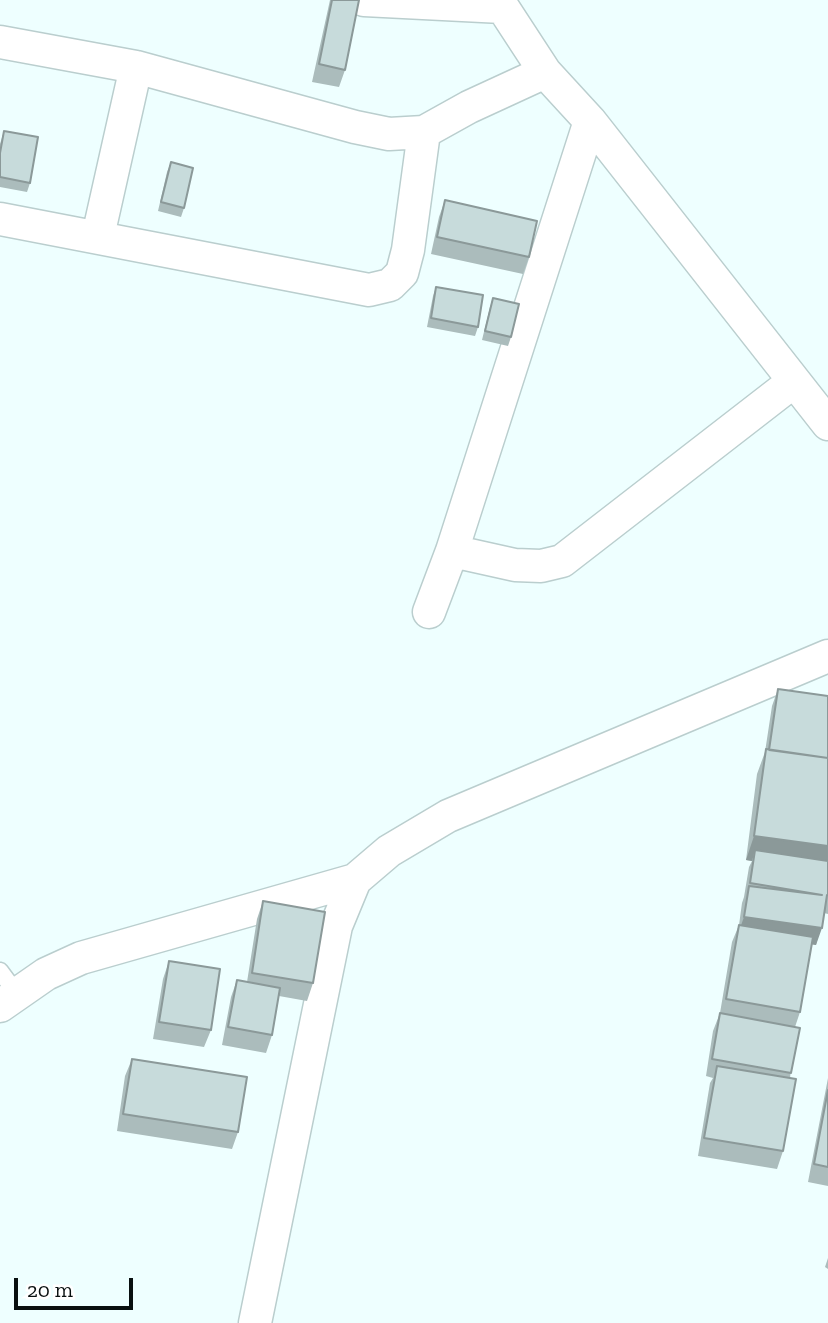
<!DOCTYPE html>
<style>
body{margin:0}
#map{position:relative;width:828px;height:1323px;overflow:hidden;background:#eff;font-family:"Zilla Slab",serif}
canvas{display:block}
.scale{position:absolute;left:14px;top:1278px;width:119px;height:32px;box-sizing:border-box;border:4px solid #091010;border-top:0;padding-left:9px;font-size:21px;line-height:24px;white-space:nowrap;color:#091010;-webkit-text-stroke:5px #fff;paint-order:stroke}
</style>
<div id="map">
<canvas width="828" height="1323"></canvas>
<div class="scale">20 m</div>
</div>
<script>
const c = document.querySelector('canvas').getContext('2d');
c.lineJoin = 'round';
function toPath(rows) {
  const path = new Path2D();
  for (const r of rows) {
    path.moveTo(r[0], r[1]);
    for (let i = 2; i < r.length; i += 2) path.lineTo(r[i], r[i + 1]);
  }
  return path;
}
function stroke(path, color, width, dash) {
  c.strokeStyle = color;
  c.lineWidth = width;
  c.lineCap = dash ? 'butt' : 'round';
  c.setLineDash(dash || []);
  c.stroke(path);
}
function paint(path, color) {
  c.fillStyle = color;
  c.fill(path, 'evenodd');
}
const service = toPath([
 [0,971,17,994]
]);
const minor = toPath([
 [364,0,502,7],
 [498,0,545,72,590,121,828,424],
 [0,42,136,67,355,127,389,134,424,132,469,107,545,72],
 [0,219,369,290,390,285,402,273,408,250,424,132],
 [98,236,136,67],
 [452,551,515,565,541,566,562,561,793,382],
 [429,612,452,551,590,121],
 [0,1006,46,974,81,958,355,880],
 [255,1323,336,926,355,880,389,851,448,816,828,656]
]);
const wall = toPath([
 [330,0,359,0,345,70,339,87,312,82],
 [4,131,30,183,27,192,0,187,0,144],
 [171,162,184,208,181,217,158,211,167,172],
 [445,200,529,257,523,274,431,254,439,217],
 [436,287,478,327,475,336,427,327,433,296],
 [493,298,511,337,508,346,482,340,490,307],
 [778,689,828,696,828,914,824,913,816,945,812,944,800,1012,795,1027,783,1151,777,1169,698,1156,710,1083,713,1078,706,1076,713,1031,720,1013,732,942,739,925,742,903,744,897,749,867,752,861,746,860,757,774,765,752,772,706],
 [263,901,313,983,307,1001,279,996,272,1035,266,1053,222,1045,231,997,237,980,247,982,257,919],
 [169,961,211,1030,204,1047,153,1039,163,979],
 [132,1059,238,1132,232,1149,117,1131,125,1076],
 [828,1078,828,1186,808,1182],
 [828,1258,828,1269,825,1267]
]);
const shadedWall = toPath([
 [754,836,828,846,828,871,755,850,752,861,746,860],
 [744,917,822,928,816,945,738,934]
]);
const building = toPath([
 [332,0,359,0,345,70,319,64,332,0],
 [4,131,38,137,30,183,0,177,0,153,4,131],
 [171,162,193,168,184,208,161,202,171,162],
 [445,200,537,221,529,257,437,237,445,200],
 [436,287,483,295,478,327,431,318,436,287],
 [493,298,519,304,511,337,485,331,493,298],
 [778,689,828,696,828,758,769,750,778,689],
 [766,749,828,758,828,846,754,836,766,749],
 [755,850,828,861,828,895,827,895,822,928,744,917,749,886,822,895,750,883,755,850],
 [263,901,325,912,313,983,252,973,263,901],
 [739,925,813,937,800,1012,726,999,739,925],
 [169,961,220,969,211,1030,159,1022,169,961],
 [237,980,280,988,272,1035,228,1027,237,980],
 [720,1013,800,1028,791,1073,712,1059,720,1013],
 [132,1059,247,1077,238,1132,123,1114,132,1059],
 [717,1066,796,1079,783,1151,704,1138,717,1066],
 [828,1090,828,1167,814,1164,828,1090]
]);
stroke(service, '#bacece', 19);
stroke(minor, '#bacece', 35);
stroke(service, '#fff', 16);
stroke(minor, '#fff', 32);
paint(wall, '#abbcbc');
paint(shadedWall, '#8b9999');
paint(building, '#c7dbdb');
stroke(building, '#8b9999', 2);
</script>
